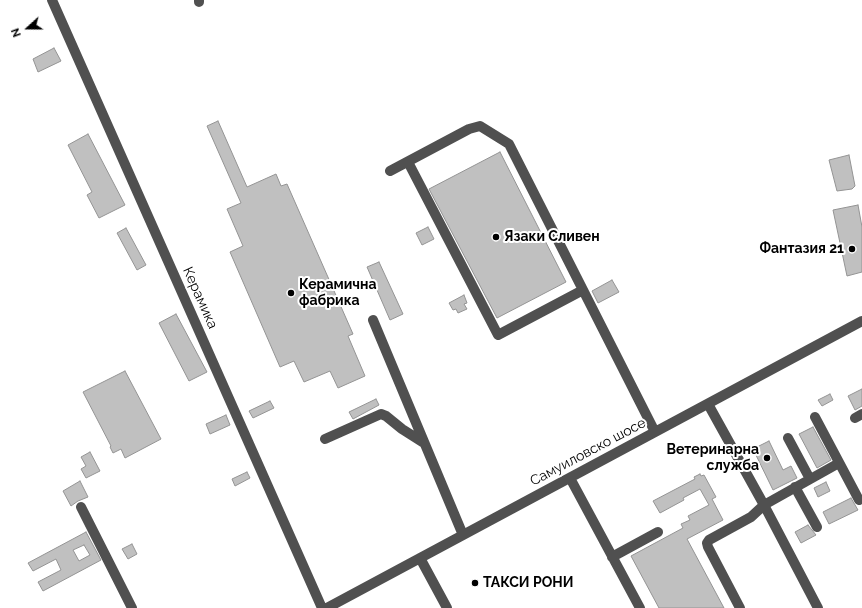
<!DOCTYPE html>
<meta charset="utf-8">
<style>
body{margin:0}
#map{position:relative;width:862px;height:608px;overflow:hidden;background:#fff;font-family:Raleway,sans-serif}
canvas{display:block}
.north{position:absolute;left:8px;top:8px;width:40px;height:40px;-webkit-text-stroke:3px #fff;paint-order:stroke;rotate:249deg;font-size:11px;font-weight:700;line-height:16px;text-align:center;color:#000}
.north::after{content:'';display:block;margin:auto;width:14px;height:18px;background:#000;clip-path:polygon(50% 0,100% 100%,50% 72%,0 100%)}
</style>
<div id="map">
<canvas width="862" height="608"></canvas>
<div class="north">N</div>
</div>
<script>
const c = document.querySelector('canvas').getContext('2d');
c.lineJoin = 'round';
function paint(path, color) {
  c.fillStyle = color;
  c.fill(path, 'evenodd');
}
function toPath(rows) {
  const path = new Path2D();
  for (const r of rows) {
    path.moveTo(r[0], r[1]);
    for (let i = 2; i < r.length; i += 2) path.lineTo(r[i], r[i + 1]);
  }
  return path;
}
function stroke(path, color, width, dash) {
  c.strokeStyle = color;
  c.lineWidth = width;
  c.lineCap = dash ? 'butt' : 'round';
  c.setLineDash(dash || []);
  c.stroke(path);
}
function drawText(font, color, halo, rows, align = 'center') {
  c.font = font + ' Raleway,sans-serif';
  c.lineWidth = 4;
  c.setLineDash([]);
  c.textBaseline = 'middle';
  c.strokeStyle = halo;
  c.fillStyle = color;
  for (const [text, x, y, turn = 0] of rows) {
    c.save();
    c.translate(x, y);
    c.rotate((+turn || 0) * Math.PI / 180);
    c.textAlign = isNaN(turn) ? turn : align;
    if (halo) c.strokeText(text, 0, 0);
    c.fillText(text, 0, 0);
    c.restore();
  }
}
const building = toPath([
 [54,48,61,61,38,72,33,59,54,48],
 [218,121,247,187,276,174,281,186,287,184,353,334,348,336,365,376,338,388,330,371,304,382,294,361,280,367,230,252,243,246,227,209,241,203,207,126,218,121],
 [88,134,125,205,99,218,87,195,92,192,68,145,88,134],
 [500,152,566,282,497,318,429,189,500,152],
 [849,155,855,186,852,189,837,191,829,160,849,155],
 [858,205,862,227,862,272,847,276,833,210,858,205],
 [428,227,434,239,422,245,416,233,428,227],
 [126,228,146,265,137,270,117,233,126,228],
 [379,262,403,314,390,320,367,267,379,262],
 [612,280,619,292,598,303,592,291,612,280],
 [464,295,467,303,464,304,467,309,458,313,456,309,453,310,449,303,464,295],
 [176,314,207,372,189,381,159,323,176,314],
 [125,371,161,439,125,458,121,449,113,453,110,447,111,446,83,392,125,371],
 [862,389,862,406,855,410,848,396,862,389],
 [830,394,833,400,822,406,818,400,830,394],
 [376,399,379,405,353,419,349,412,376,399],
 [270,401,274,408,253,418,249,411,270,401],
 [226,415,230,425,210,434,206,424,226,415],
 [813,427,831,460,817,468,799,434,813,427],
 [769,441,783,470,791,466,797,478,773,490,753,449,769,441],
 [90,452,100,471,86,478,81,469,86,466,81,457,90,452],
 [247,472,250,478,235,486,232,479,247,472],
 [700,474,701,476,704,475,716,497,712,499,723,520,687,539,724,608,659,608,631,556,683,528,681,524,690,520,688,516,709,505,700,489,683,498,684,500,660,513,653,501,695,479,694,477,700,474],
 [80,481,88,497,78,501,71,506,63,491,80,481],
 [826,482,830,491,818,497,814,488,826,482],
 [851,498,858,510,829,524,823,512,851,498],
 [808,525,816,535,801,543,795,532,808,525],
 [86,532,101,560,43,591,38,582,61,570,56,559,33,571,28,563,86,532],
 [84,545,90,555,79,561,73,550,84,545],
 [132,544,137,554,128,559,122,549,132,544]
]);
const minor = toPath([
 [52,0,322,608],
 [199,0,199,2],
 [408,162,498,335,583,290],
 [390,171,469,129,480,126,509,144,655,432],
 [373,320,463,535],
 [708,404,764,505,818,608],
 [815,417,859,500],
 [855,418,862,414],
 [788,438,810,479],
 [325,439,381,414,386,416,402,429,424,443],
 [570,478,640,608],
 [795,487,817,527],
 [81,507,132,608],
 [612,557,658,532],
 [420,558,447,608],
 [327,608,862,321],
 [740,608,708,547,707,543,709,540,751,517,764,505,839,463]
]);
const markers = [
 [496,237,4,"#000"],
 [852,249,4,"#000"],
 [291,293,4,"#000"],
 [767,458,4,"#000"],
 [475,583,4,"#000"]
];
const poiNames = [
 ["Язаки Сливен",504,237],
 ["Фантазия 21",844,249,"right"],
 ["Керамична",299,285],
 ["фабрика",299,301],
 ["Ветеринарна",759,450,"right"],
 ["служба",759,466,"right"],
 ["ТАКСИ РОНИ",483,583]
];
const streetNames = [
 ["Керамика",200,298,66],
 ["Самуиловско шосе",588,452,-28]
];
paint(building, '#c0c0c0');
stroke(building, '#949494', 1);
stroke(minor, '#505050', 10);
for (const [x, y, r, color] of markers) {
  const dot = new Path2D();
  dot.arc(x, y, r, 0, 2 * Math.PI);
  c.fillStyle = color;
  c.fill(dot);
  stroke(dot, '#fff', 1.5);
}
drawText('bold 14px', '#000', '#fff', poiNames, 'left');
drawText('14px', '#000', '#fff', streetNames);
</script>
